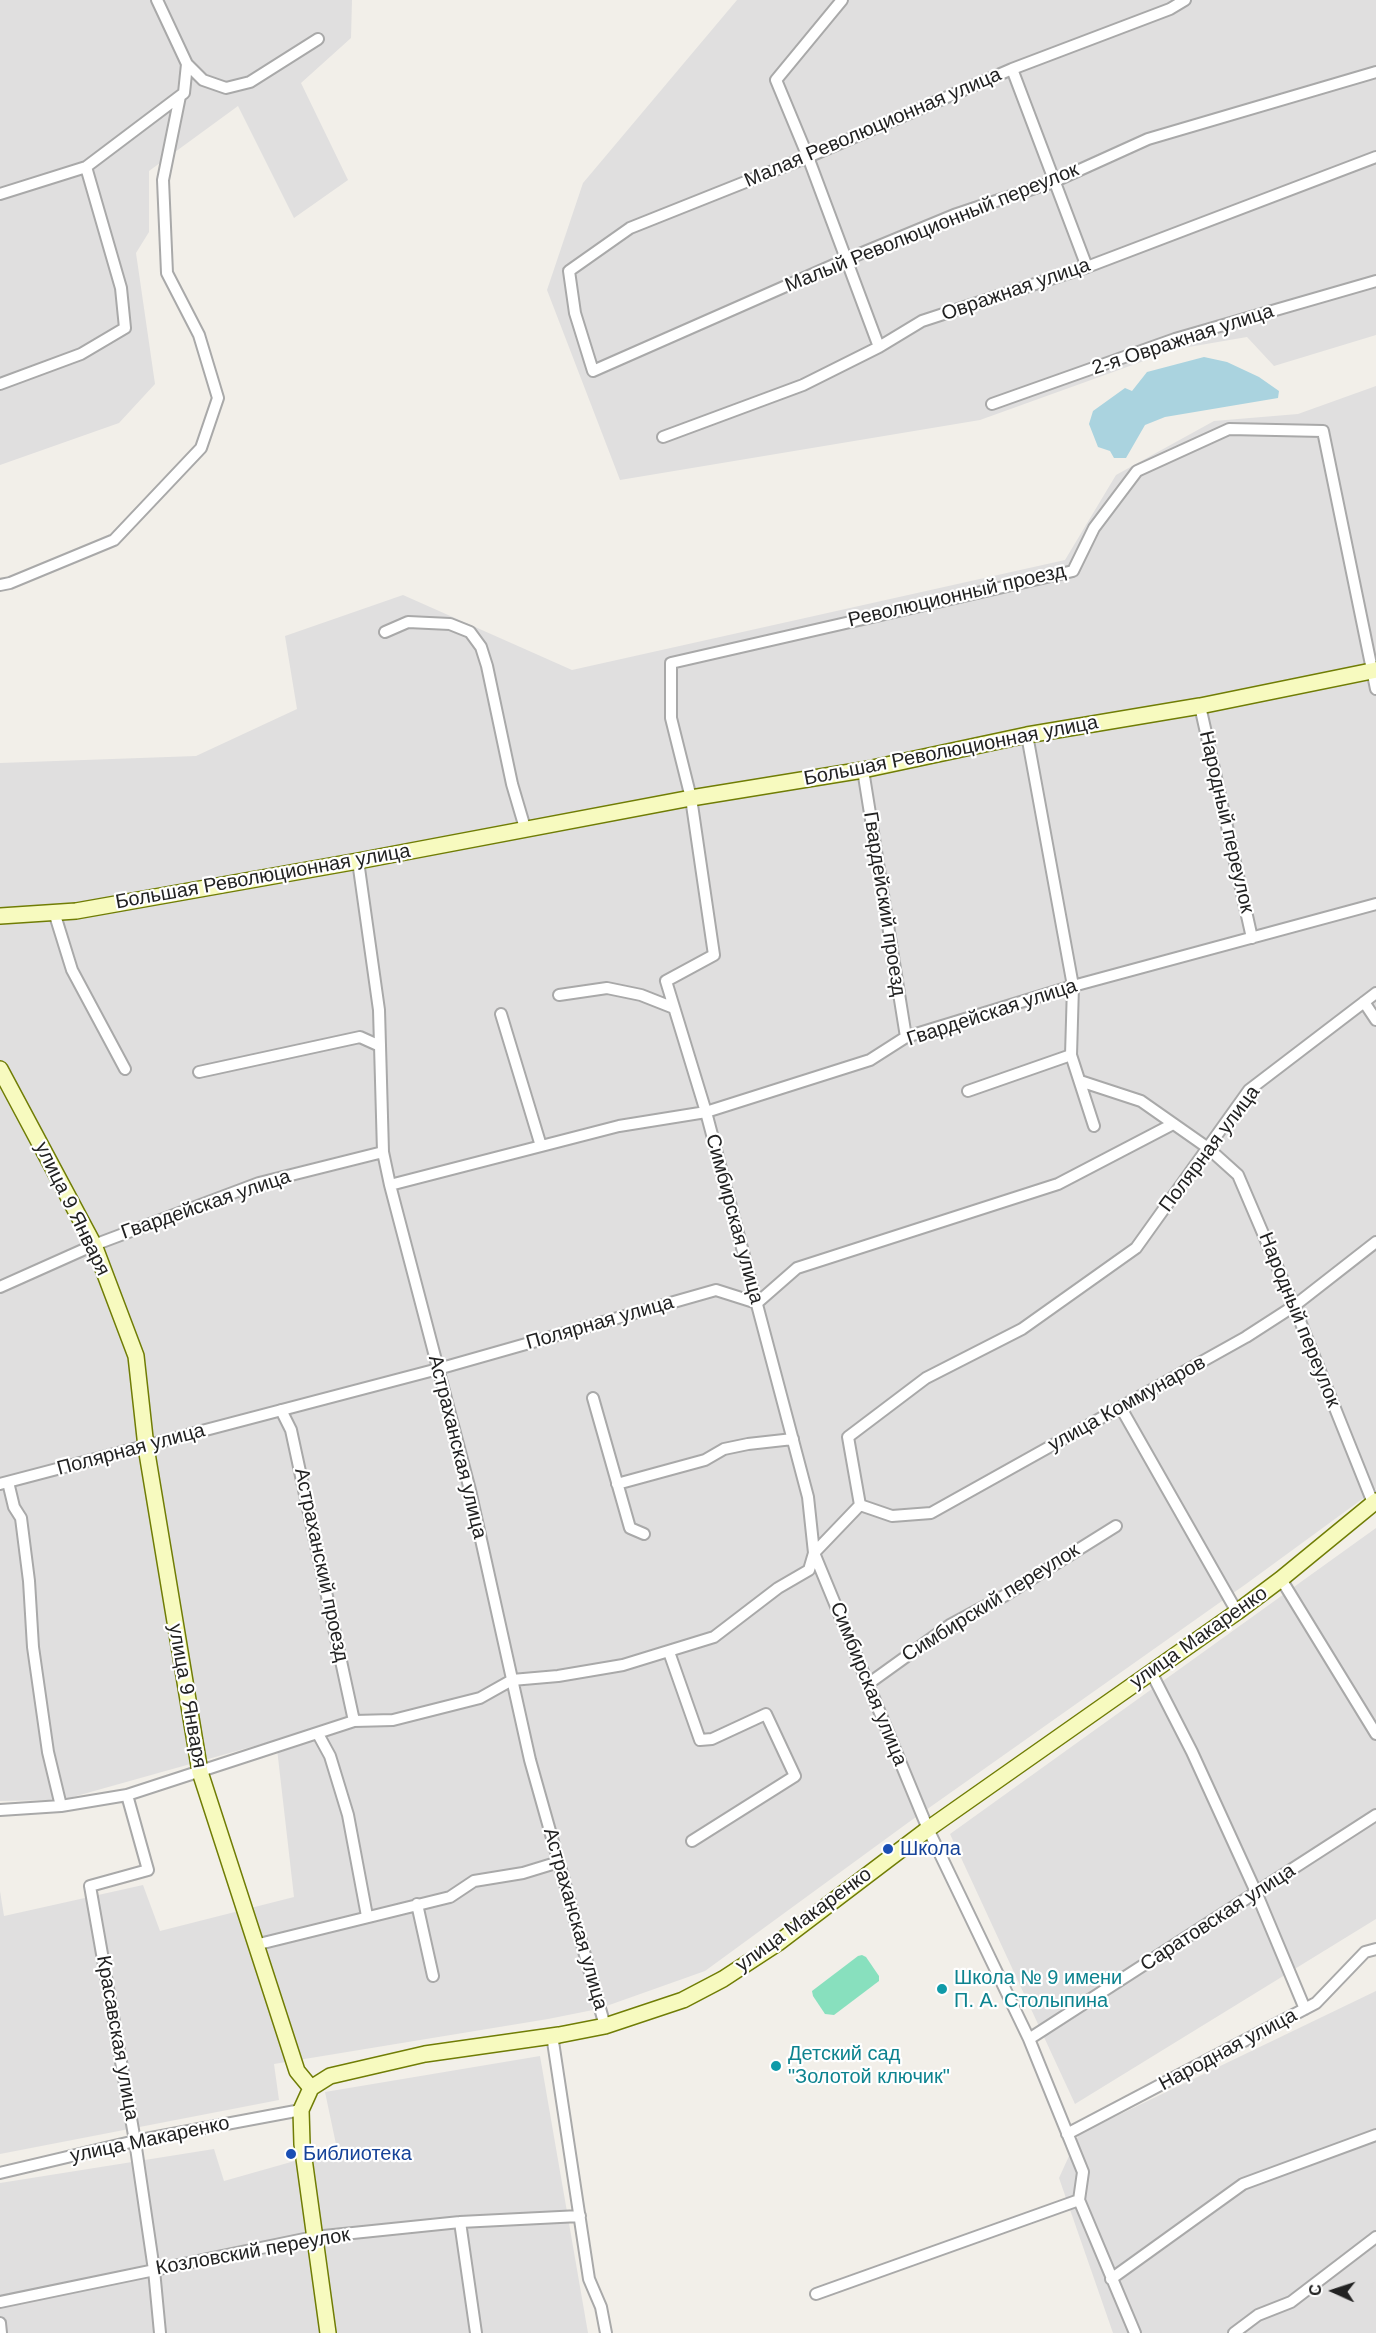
<!DOCTYPE html>
<meta charset="utf-8">
<style>
body{margin:0}
#map{position:relative;width:1376px;height:2333px;overflow:hidden;background:#f2efe9;font-family:Arial,sans-serif}
canvas{display:block}
.north{position:absolute;left:1304px;top:2261px;width:60px;height:60px;-webkit-text-stroke:4px #fff;paint-order:stroke;rotate:273deg;font-size:16px;font-weight:700;line-height:24px;text-align:center;color:#222}
.north::after{content:'';display:block;margin:auto;width:21px;height:27px;background:#222;clip-path:polygon(50% 0,100% 100%,50% 72%,0 100%)}
</style>
<div id="map">
<canvas width="1376" height="2333"></canvas>
<div class="north">С</div>
</div>
<script>
const c = document.querySelector('canvas').getContext('2d');
c.lineJoin = 'round';
function paint(path, color) {
  c.fillStyle = color;
  c.fill(path, 'evenodd');
}
function toPath(rows) {
  const path = new Path2D();
  for (const r of rows) {
    path.moveTo(r[0], r[1]);
    for (let i = 2; i < r.length; i += 2) path.lineTo(r[i], r[i + 1]);
  }
  return path;
}
function stroke(path, color, width, dash) {
  c.strokeStyle = color;
  c.lineWidth = width;
  c.lineCap = dash ? 'butt' : 'round';
  c.setLineDash(dash || []);
  c.stroke(path);
}
function drawText(font, color, halo, rows, align = 'center') {
  c.font = font + ' Arial,sans-serif';
  c.lineWidth = 4.5;
  c.setLineDash([]);
  c.textBaseline = 'middle';
  c.strokeStyle = halo;
  c.fillStyle = color;
  for (const [text, x, y, turn = 0] of rows) {
    c.save();
    c.translate(x, y);
    c.rotate((+turn || 0) * Math.PI / 180);
    c.textAlign = isNaN(turn) ? turn : align;
    if (halo) c.strokeText(text, 0, 0);
    c.fillText(text, 0, 0);
    c.restore();
  }
}
const residential = toPath([
 [0,0,352,0,351,38,301,83,348,180,294,218,238,106,149,171,149,232,136,253,155,384,119,423,0,465],
 [737,0,1376,0,1376,335,1274,366,1247,337,1177,349,980,420,620,480,547,290,583,183],
 [1376,386,1376,1489,1246,1584,909,1822,705,1971,598,2009,548,2019,274,2064,279,2100,0,2154,0,1891,4,1916,143,1885,160,1931,294,1897,276,1740,62,1800,0,1801,0,763,196,756,297,709,285,636,403,595,572,670,1065,560,1116,475,1214,421,1298,414],
 [1376,1528,1376,1919,1075,2104,950,1834],
 [1376,1991,1376,2333,1113,2333,1059,2178,1079,2134],
 [540,2056,588,2333,0,2333,0,2183,214,2149,224,2181,337,2149,325,2092]
]);
const pitch = toPath([
 [862,1955,866,1957,879,1976,879,1981,834,2015,825,2014,813,1996,812,1991,858,1956]
]);
const water = toPath([
 [1204,357,1227,362,1259,377,1279,391,1278,398,1165,417,1145,425,1126,458,1114,458,1110,451,1098,447,1089,424,1093,411,1125,388,1132,391,1147,372]
]);
const street = toPath([
 [842,0,776,80,808,157,879,347],
 [1185,0,1170,9,1012,69,808,157,630,228,569,271,575,313,593,371,845,260,954,215,1053,182,1148,139,1376,72],
 [187,64,203,80,226,88,250,82,318,39],
 [1012,69,1087,267],
 [0,194,86,167,184,93,187,64,157,0],
 [0,384,81,354,125,328,121,288,86,167],
 [992,404,1175,339,1376,281],
 [663,437,803,385,879,347,922,321,1087,267,1376,157],
 [0,585,10,583,114,540,201,448,218,398,199,335,167,273,163,180,180,96],
 [385,632,408,622,450,624,470,632,481,647,487,666,512,784,525,828],
 [1200,706,1252,938],
 [1027,735,1073,986,1071,1055,1094,1126],
 [863,770,906,1037],
 [358,861,379,1010,383,1152,390,1185,470,1490,530,1760,605,2026],
 [54,912,72,970,125,1069],
 [559,995,607,988,641,995,674,1008],
 [1364,1002,1376,1020],
 [501,1014,541,1146],
 [199,1072,360,1037,380,1046],
 [1080,1081,1141,1101,1208,1148,1238,1175,1294,1306,1373,1503],
 [968,1091,1071,1055],
 [390,1185,619,1126,706,1112,870,1060,906,1037,1073,986,1376,904],
 [0,1287,94,1245,259,1183,383,1152],
 [593,1398,630,1528,644,1534],
 [1121,1408,1237,1612],
 [281,1410,291,1430,354,1721],
 [8,1482,14,1507,21,1518,29,1581,33,1647,48,1752,61,1806],
 [0,1484,438,1369,716,1290,757,1303,797,1268,1058,1184,1173,1124],
 [617,1484,705,1460,724,1449,748,1444,793,1439],
 [860,1505,848,1437,926,1378,1022,1329,1136,1248,1249,1090,1376,993],
 [1281,1579,1376,1734],
 [669,1652,700,1740,712,1739,766,1714,795,1776,692,1841],
 [1151,1672,1192,1752,1256,1892,1305,2009],
 [868,1684,950,1625,1004,1596,1116,1526],
 [318,1734,330,1756,348,1815,367,1916],
 [127,1795,148,1870,90,1886,135,2141,154,2270,160,2333],
 [0,1810,61,1806,127,1795,354,1721,393,1720,480,1698,512,1680,558,1676,623,1665,714,1637,778,1588,809,1570,814,1553,860,1505,892,1516,931,1513,1246,1337,1294,1306,1376,1242],
 [417,1904,433,1976],
 [255,1945,450,1897,474,1881,523,1873,559,1862],
 [552,2035,589,2279,601,2307,606,2333],
 [1029,2039,1376,1815],
 [1067,2134,1316,2003,1365,1952,1376,1949],
 [0,2173,135,2141,301,2110],
 [460,2222,476,2333],
 [1111,2279,1243,2184,1376,2135],
 [816,2294,1079,2200],
 [0,2302,314,2237,460,2222,580,2216],
 [0,2323,1,2333],
 [1135,2333,1079,2200,1083,2172,1029,2039,928,1829,814,1553,808,1497,706,1112,666,981,714,955,691,798,671,718,671,663,1073,571,1094,528,1137,471,1229,429,1323,431,1376,689],
 [1234,2333,1258,2315,1291,2302,1376,2237]
]);
const secondary = toPath([
 [0,916,76,911,358,861,691,798,863,770,1027,735,1200,706,1376,670],
 [0,1069,94,1245,136,1356,146,1447,200,1772,297,2071,311,2088],
 [311,2088,330,2076,425,2054,559,2035,605,2026,683,2000,723,1979,778,1943,928,1829,1237,1612,1281,1579,1376,1501],
 [311,2088,301,2110,302,2144,328,2333]
]);
const markers = [
 [888,1849,6,"#1a4fb4"],
 [942,1989,6,"#0f9aa8"],
 [776,2066,6,"#0f9aa8"],
 [291,2154,6,"#1a4fb4"]
];
const streetNames = [
 ["Малая Революционная улица",873,128,-23],
 ["Малый Революционный переулок",932,228,-22],
 ["Овражная улица",1016,290,-19],
 ["2-я Овражная улица",1183,340,-18],
 ["Революционный проезд",957,596,-13],
 ["Большая Революционная улица",951,751,-11],
 ["Народный переулок",1226,822,77],
 ["Большая Революционная улица",263,877,-10],
 ["Гвардейский проезд",884,904,81],
 ["Гвардейская улица",992,1013,-18],
 ["Полярная улица",1210,1149,-53],
 ["Гвардейская улица",206,1205,-19],
 ["улица 9 Января",72,1209,64],
 ["Симбирская улица",734,1219,75],
 ["Народный переулок",1299,1320,68],
 ["Полярная улица",600,1323,-16],
 ["улица Коммунаров",1127,1404,-29],
 ["Астраханская улица",457,1447,76],
 ["Полярная улица",131,1450,-15],
 ["Астраханский проезд",321,1565,78],
 ["Симбирский переулок",991,1603,-32],
 ["улица Макаренко",1199,1638,-35],
 ["Симбирская улица",868,1684,68],
 ["улица 9 Января",187,1696,80],
 ["Саратовская улица",1218,1918,-33],
 ["Астраханская улица",575,1919,74],
 ["улица Макаренко",804,1920,-36],
 ["Красавская улица",117,2038,80],
 ["Народная улица",1228,2050,-28],
 ["улица Макаренко",150,2140,-12],
 ["Козловский переулок",253,2252,-10]
];
const transitNames = [
 ["Школа",900,1849],
 ["Библиотека",303,2154]
];
const cultureNames = [
 ["Школа № 9 имени",954,1978],
 ["П. А. Столыпина",954,2001],
 ["Детский сад",788,2054],
 ["\"Золотой ключик\"",788,2077]
];
paint(residential, '#e0dfdf');
paint(pitch, '#88e0be');
paint(water, '#aad3df');
stroke(street, '#a9a9a9', 14);
stroke(secondary, '#707d05', 18);
stroke(street, '#fff', 10);
stroke(secondary, '#f7fabf', 15);
for (const [x, y, r, color] of markers) {
  const dot = new Path2D();
  dot.arc(x, y, r, 0, 2 * Math.PI);
  c.fillStyle = color;
  c.fill(dot);
  stroke(dot, '#fff', 2);
}
drawText('20px', '#222', '#fff', streetNames);
drawText('20px', '#164399', '#fff', transitNames, 'left');
drawText('20px', '#0d838f', '#fff', cultureNames, 'left');
</script>
